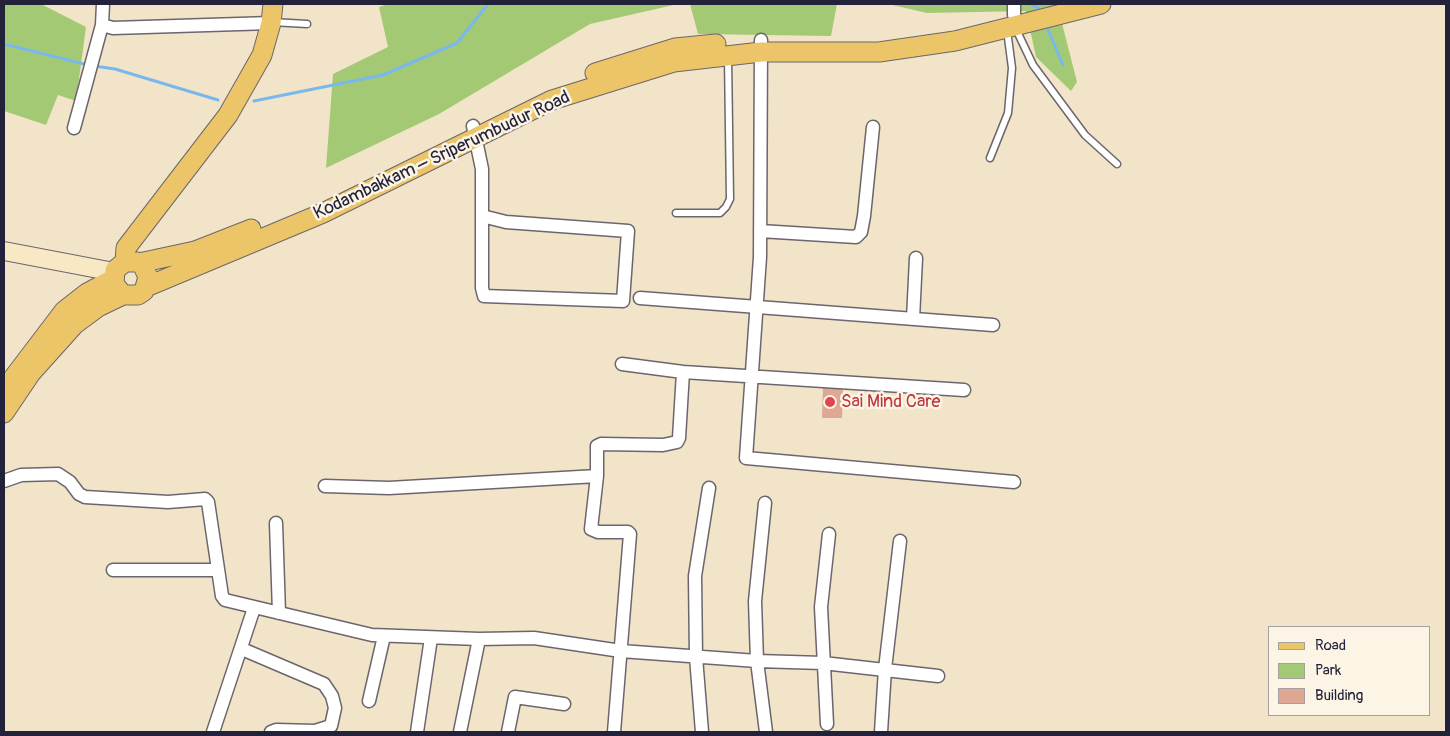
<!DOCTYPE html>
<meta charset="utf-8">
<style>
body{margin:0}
#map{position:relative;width:1450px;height:736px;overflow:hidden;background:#f2e4c8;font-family:Pangolin,sans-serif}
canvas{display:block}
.frame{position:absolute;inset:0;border:5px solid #22223b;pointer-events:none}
.legend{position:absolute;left:1268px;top:626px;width:162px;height:90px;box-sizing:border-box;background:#fcf5e5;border:1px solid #a5a1a1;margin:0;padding:6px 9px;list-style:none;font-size:15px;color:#22223b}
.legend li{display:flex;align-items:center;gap:10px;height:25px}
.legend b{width:25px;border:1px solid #a5a1a1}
</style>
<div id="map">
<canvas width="1450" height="736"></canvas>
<div class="frame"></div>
<ul class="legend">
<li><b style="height:6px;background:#edc569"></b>Road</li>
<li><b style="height:14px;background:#a4c974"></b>Park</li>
<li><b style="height:14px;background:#dea894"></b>Building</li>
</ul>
</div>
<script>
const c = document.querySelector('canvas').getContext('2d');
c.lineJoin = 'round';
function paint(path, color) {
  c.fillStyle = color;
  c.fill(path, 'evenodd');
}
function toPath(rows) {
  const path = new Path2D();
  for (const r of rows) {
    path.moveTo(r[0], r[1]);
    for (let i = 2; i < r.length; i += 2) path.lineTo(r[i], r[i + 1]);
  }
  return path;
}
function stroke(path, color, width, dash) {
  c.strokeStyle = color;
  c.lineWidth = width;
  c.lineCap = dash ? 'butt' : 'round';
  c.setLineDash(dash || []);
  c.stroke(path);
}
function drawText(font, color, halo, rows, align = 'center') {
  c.font = font + ' Pangolin,sans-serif';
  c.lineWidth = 5;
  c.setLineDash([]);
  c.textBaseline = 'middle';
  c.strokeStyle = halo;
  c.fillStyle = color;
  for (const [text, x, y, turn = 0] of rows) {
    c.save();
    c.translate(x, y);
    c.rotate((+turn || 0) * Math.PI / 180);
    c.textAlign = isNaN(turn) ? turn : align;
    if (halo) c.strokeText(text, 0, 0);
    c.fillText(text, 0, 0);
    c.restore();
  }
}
const green = toPath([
 [4,4,41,4,86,27,76,101,58,95,46,125,4,111],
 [388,4,678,4,590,24,439,114,326,168,333,74,388,47,379,7],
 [690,4,837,4,831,36,698,34],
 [888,4,1057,4,1077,82,1071,91,1036,57,1026,11,927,13]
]);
const stream = toPath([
 [1030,4,1038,8,1041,13],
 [1046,25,1063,65],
 [4,44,88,65],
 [94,66,115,69,218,100],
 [254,101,383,75,457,43,488,4]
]);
const building = toPath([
 [823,386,843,387,842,418,822,418]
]);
const lane = toPath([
 [272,22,307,24],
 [1015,27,1033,65,1085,135,1117,164],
 [990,158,1008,113,1012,68,1007,30],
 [676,213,720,213,726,207,730,199,728,57]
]);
const street = toPath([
 [103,4,102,25,113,28,271,23],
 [1014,15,1014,4],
 [761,40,760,257,746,458,1014,482],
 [473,126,482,169,482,216,506,222,628,231,623,301,484,296,482,288,482,216],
 [74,128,102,25],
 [760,231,856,237,861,232,864,216,873,127],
 [640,298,993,325],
 [913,319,916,258],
 [622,364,683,372],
 [4,481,21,475,58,474,70,482,79,494,85,497,168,502,205,499,208,502,222,596,225,600,372,635,479,639,534,638,621,651,757,661,823,663,938,676],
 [325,486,389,488,597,476],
 [765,503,755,601,757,661,766,732],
 [276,523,279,613],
 [113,570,218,570],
 [242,649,324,684,332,696,335,708,331,726,315,731,276,730,271,732],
 [369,701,384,636],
 [827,724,821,607,829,534],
 [213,732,254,608],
 [417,732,431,638],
 [460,732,479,639],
 [508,732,515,697,564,704],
 [614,732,630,534,628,532,598,532,591,529,597,476,597,446,601,444,663,445,677,442,679,438,683,372,964,390],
 [702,732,696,657,695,576,709,488],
 [881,732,885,669,900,541]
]);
const secondary = toPath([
 [4,251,114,272]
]);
const primary = toPath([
 [595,73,675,48,716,44],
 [125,262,126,248,228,115,262,55,271,23,273,4],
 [139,263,195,251,251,229],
 [146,287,323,213,552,100,674,62,761,52,879,52,955,41,1101,4],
 [4,390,64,311,87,293,113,279],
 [4,413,31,373,75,324,98,307,123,295,138,295,144,291,148,277,143,266,138,262,125,262,115,270,114,284,123,295]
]);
const markers = [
 [830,402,6,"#e0444e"]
];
const streetNames = [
 ["Kodambakkam – Sriperumbudur Road",442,156,-25]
];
const healthNames = [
 ["Sai Mind Care",841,402]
];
paint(green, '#a4c974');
stroke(stream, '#79b8ec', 3);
paint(building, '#dea894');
stroke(lane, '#6b666c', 9);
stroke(street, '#6b666c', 15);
stroke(secondary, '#6b666c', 20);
stroke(primary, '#6b666c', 21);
stroke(lane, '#fff', 6);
stroke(street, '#fff', 12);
stroke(secondary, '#f8e8c3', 18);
stroke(primary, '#edc569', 19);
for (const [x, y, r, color] of markers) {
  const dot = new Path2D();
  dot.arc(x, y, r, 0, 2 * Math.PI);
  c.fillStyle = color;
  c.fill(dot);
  stroke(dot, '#fcf5e5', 2);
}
drawText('18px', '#22223b', '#fcf5e5', streetNames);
drawText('18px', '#be3a42', '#fcf5e5', healthNames, 'left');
</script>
